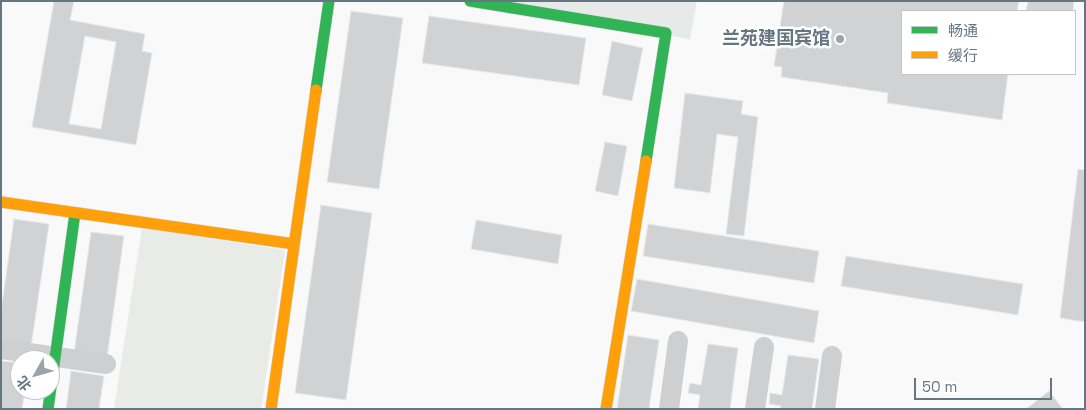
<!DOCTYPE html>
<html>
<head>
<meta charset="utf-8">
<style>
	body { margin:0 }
	#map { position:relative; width:1086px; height:410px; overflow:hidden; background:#f9f9f9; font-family:"Space Grotesk","Noto Sans SC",sans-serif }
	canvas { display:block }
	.frame { position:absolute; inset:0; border:2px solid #657683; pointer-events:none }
	.legend { position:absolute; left:901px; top:10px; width:175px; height:65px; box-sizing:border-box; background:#fff; border:1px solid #c1c8cd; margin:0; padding:6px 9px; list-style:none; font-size:15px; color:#657683 }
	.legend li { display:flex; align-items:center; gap:10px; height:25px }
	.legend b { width:25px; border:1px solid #c1c8cd }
	.north { position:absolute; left:10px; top:350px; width:50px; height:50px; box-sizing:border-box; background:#fff; border:1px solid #c1c8cd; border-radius:50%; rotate:232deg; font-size:14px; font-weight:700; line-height:20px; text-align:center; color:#657683 }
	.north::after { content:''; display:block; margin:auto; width:18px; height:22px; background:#99a4ac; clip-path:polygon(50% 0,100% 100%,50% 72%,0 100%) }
	.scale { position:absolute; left:914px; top:378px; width:138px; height:22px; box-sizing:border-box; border:2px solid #657683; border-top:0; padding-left:6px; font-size:15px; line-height:18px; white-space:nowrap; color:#657683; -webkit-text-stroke:4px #fff; paint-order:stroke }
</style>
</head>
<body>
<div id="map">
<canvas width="1086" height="410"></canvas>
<div class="frame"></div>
<ul class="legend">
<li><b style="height:6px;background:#30b455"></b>畅通</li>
<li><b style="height:6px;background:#ff9f0a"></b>缓行</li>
</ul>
<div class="north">北</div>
<div class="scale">50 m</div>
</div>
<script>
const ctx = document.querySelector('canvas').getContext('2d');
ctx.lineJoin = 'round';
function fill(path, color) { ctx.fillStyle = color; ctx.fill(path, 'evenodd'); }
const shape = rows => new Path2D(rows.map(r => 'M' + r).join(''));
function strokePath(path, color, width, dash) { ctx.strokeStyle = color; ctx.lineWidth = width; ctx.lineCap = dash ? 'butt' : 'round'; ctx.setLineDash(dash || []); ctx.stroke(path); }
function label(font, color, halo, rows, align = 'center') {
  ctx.font = font + ' "Space Grotesk","Noto Sans SC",sans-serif'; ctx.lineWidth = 5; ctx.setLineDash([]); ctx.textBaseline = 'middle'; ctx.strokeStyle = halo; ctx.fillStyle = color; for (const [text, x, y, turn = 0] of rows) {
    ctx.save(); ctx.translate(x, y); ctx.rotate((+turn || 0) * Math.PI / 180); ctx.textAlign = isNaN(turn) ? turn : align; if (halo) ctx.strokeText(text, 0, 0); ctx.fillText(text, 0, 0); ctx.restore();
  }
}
fill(shape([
	[459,1,697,1,690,39]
]), '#e8e9e9');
fill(shape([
	[142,228,285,250,261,409,114,409]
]), '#e8ebe6');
const building = shape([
	[54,1,74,1,70,20,145,34,142,51,152,53,136,145,32,127,54,1],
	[85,36,116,42,101,129,69,124,85,36],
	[784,1,1019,1,1017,11,902,11,902,74,1008,74,1002,120,887,103,888,93,781,77,782,67,774,66,784,1],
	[1028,1,1074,1,1073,11,1026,11,1028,1],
	[351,11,403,18,379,189,327,182,351,11],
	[429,16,586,38,579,85,422,63,429,16],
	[612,41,643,48,632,101,602,95,612,41],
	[685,93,743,101,741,114,758,117,744,236,726,234,738,137,717,134,710,193,674,188,685,93],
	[605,142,627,146,618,196,595,191,605,142],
	[1078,169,1085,170,1085,322,1060,318,1078,169],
	[321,205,372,213,346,400,295,393,321,205],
	[14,219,49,224,31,347,1,342,1,311,14,219],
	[476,220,562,235,558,264,471,249,476,220],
	[648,224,819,251,814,283,643,256,648,224],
	[91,232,124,236,107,358,74,353,91,232],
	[846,256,1023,284,1018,315,841,286,846,256],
	[637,279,819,311,814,343,631,311,637,279],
	[628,335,659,340,649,409,617,409,628,335],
	[708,344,738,348,730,409,698,409,700,395,688,393,690,383,701,385,708,344],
	[788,355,819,359,812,409,780,409,781,406,769,404,770,393,782,395,788,355],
	[1,361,20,363,20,390,25,390,22,409,1,409,1,361],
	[71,371,104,376,99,409,66,409,71,371],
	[1049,391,1063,409,1026,409,1049,391]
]);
fill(building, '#d0d2d3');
strokePath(building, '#e8e8e8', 1);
const fast = shape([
	[470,1,666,33,646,161],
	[316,90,329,1],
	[48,409,75,213]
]);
const slow = shape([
	[1,202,294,244],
	[271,409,316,90],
	[606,409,646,161]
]);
strokePath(fast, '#d5d6d7', 12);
strokePath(slow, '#d5d6d7', 12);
strokePath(shape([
	[1,349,106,364],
	[669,409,678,341],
	[755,409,764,347],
	[825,409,832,356]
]), '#cecfd0', 20);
strokePath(fast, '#30b455', 11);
strokePath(slow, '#ff9f0a', 11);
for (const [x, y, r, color] of [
	[840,39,5,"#99a4ac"]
]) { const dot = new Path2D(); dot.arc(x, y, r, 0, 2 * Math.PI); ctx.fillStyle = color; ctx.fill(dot); strokePath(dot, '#fff', 2); }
label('bold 18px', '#657683', '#fff', [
	["兰苑建国宾馆",830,39]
], 'right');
</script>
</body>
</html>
